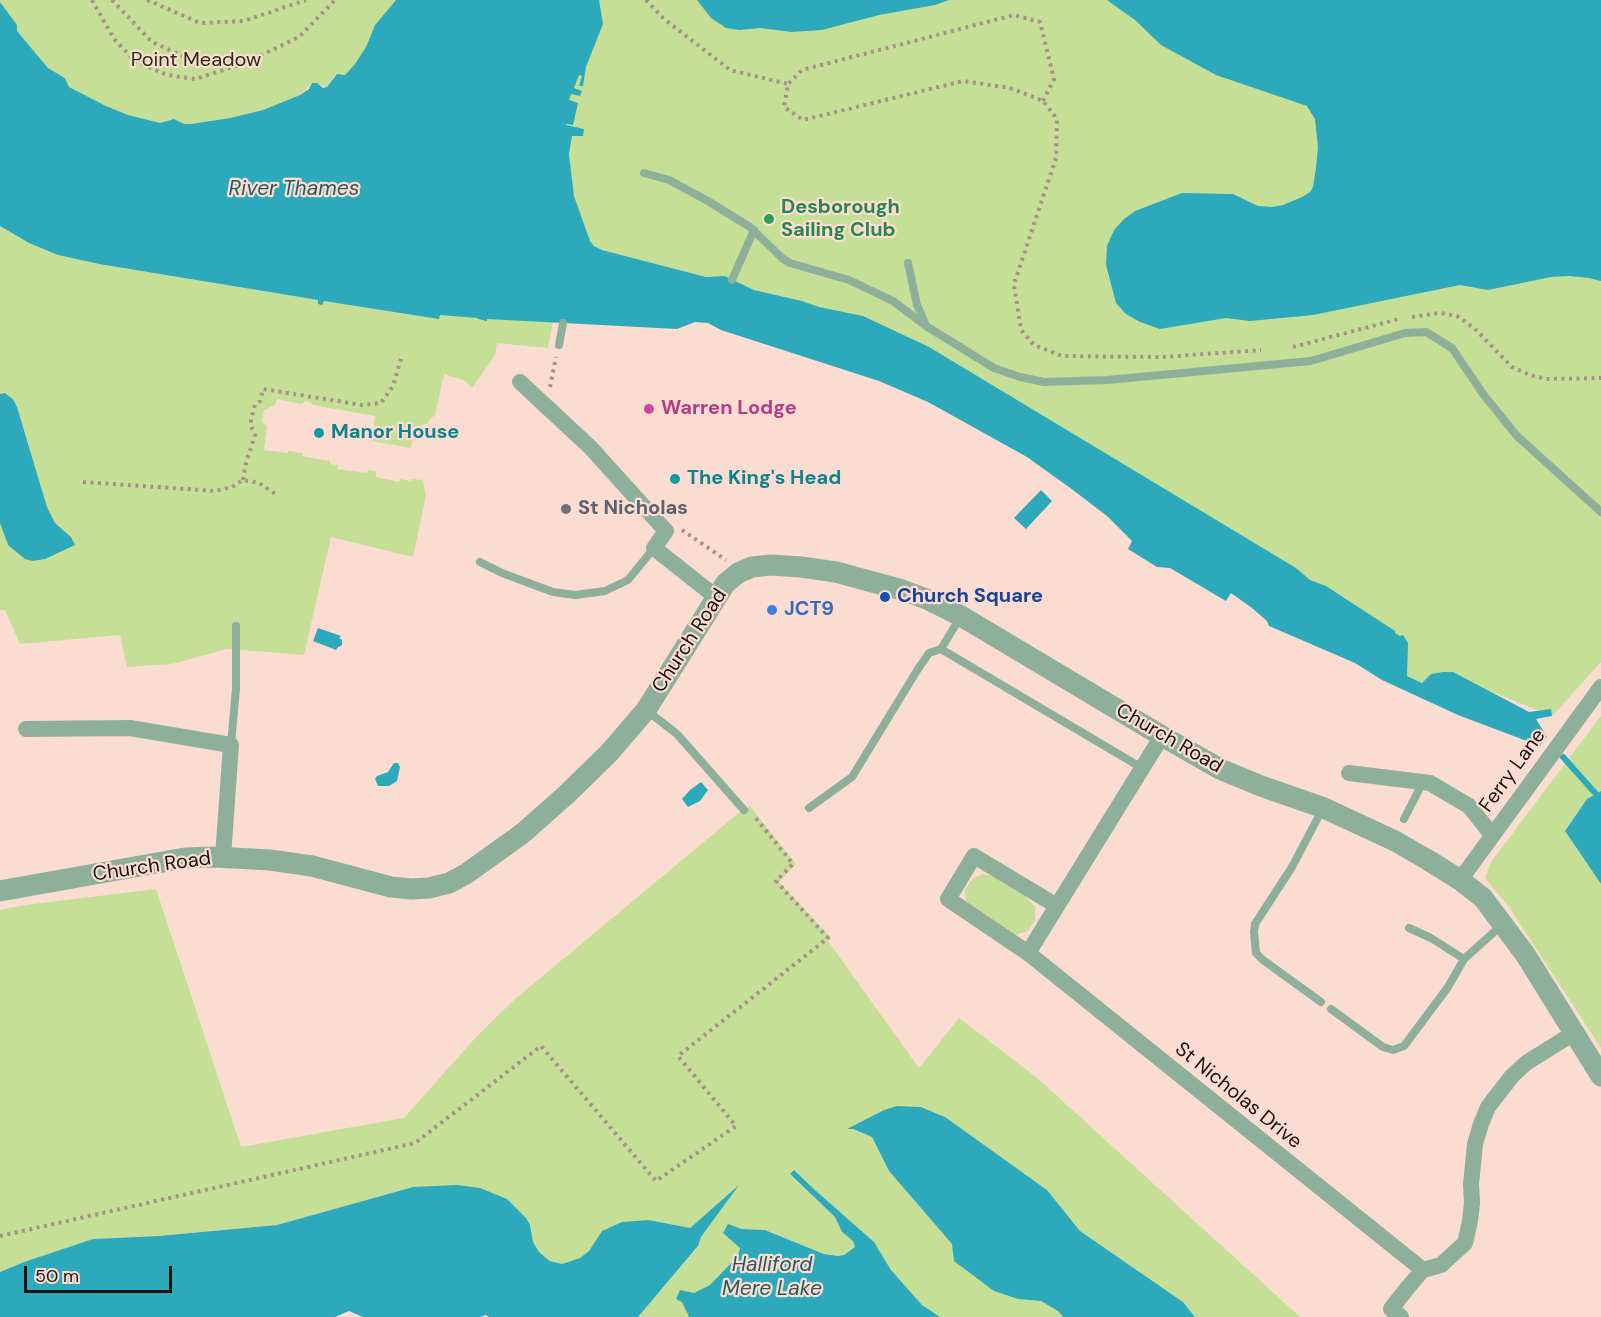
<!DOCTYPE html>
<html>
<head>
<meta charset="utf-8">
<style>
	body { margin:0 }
	#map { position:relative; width:1601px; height:1317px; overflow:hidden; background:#fadcd1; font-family:"DM Sans",sans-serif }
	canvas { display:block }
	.scale { position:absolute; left:24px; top:1266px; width:148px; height:27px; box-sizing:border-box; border:3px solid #1a100d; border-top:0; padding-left:8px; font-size:18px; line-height:21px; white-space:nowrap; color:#1a100d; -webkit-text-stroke:4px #fadcd1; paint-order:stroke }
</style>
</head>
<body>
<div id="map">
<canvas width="1601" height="1317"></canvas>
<div class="scale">50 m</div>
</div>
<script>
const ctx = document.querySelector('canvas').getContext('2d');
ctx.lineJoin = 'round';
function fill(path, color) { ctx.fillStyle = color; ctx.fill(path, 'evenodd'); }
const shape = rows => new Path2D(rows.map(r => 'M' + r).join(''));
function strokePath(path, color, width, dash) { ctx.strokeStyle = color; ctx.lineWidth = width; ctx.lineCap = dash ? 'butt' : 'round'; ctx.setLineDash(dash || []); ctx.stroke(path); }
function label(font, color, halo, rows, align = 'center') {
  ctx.font = font + ' "DM Sans",sans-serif'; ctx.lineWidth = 4.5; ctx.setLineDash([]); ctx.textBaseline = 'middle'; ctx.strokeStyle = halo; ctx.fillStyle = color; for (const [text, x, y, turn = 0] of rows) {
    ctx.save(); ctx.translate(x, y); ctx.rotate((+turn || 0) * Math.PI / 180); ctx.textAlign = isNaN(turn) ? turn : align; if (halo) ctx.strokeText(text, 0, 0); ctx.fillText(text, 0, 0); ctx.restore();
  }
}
fill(shape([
	[0,0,396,0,375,25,366,47,355,64,345,75,336,74,327,87,312,83,300,95,263,110,230,118,191,124,184,124,174,119,160,123,128,115,106,106,69,87,65,78,48,68,17,31,0,5],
	[592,0,1601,0,1601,662,1552,716,1443,672,1422,683,1407,676,819,307,802,301,754,290,725,276,706,277,602,250,594,246,590,241,574,196,569,154,572,136,566,126,566,124,573,125,568,101,570,94,580,96,582,91,574,88,578,75,582,76,583,86,586,67,603,24],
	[0,226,29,243,58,255,99,264,318,300,318,304,322,304,323,301,440,315,553,322,548,348,497,343,495,355,472,388,463,380,444,374,435,415,429,420,428,423,414,429,411,448,372,441,375,416,313,405,310,402,305,401,302,404,277,399,275,405,264,410,262,422,267,426,264,450,288,453,288,451,303,453,302,456,330,461,330,464,338,465,337,469,367,473,368,470,376,471,376,477,399,482,400,479,411,481,411,479,423,480,426,496,413,557,331,537,304,655,227,649,172,664,127,667,120,635,20,644,5,610,0,610,0,522,9,545,71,537,55,523,47,507,17,407,13,399,5,393,0,394],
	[1601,716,1601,791,1587,799,1565,831,1601,884,1601,1048,1509,907,1485,878,1491,862],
	[750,806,796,864,779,882,831,938,828,941,919,1068,959,1018,1036,1077,1300,1317,1195,1317,1183,1302,1080,1231,1047,1190,945,1117,921,1107,897,1106,884,1110,848,1129,852,1129,872,1137,889,1171,952,1244,1018,1299,1041,1301,1058,1311,1063,1317,940,1317,934,1314,922,1305,891,1270,874,1242,815,1190,794,1170,790,1175,835,1217,842,1232,853,1241,855,1247,844,1255,838,1256,824,1254,766,1230,742,1229,728,1224,740,1248,738,1257,711,1285,694,1293,682,1302,689,1317,638,1317,698,1247,701,1237,736,1188,690,1228,649,1220,602,1232,589,1251,580,1258,562,1264,550,1261,539,1252,533,1242,530,1225,413,1187,277,1225,159,1236,93,1239,24,1262,0,1272,0,910,25,905,156,889,241,1147,404,1118,477,1036,515,999,736,815],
	[983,874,995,877,1026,897,1035,907,1035,920,1028,931,1015,935,966,901,965,889,972,879]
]), '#c5df97');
fill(shape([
	[396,0,599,0,603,24,586,67,583,86,579,86,582,76,579,75,574,88,582,91,580,96,571,94,569,100,578,103,573,125,567,124,566,125,584,129,583,136,572,136,569,154,574,196,590,241,594,246,602,250,706,277,725,276,754,290,802,301,819,307,863,316,929,347,1296,568,1310,580,1326,586,1395,631,1395,633,1400,636,1403,635,1408,643,1407,676,1422,683,1431,674,1443,672,1453,672,1529,712,1551,709,1552,716,1536,719,1547,737,1540,746,1458,715,1382,680,1355,663,1269,626,1267,621,1252,608,1231,593,1226,601,1170,568,1157,567,1128,549,1132,541,1107,516,1073,490,1027,457,928,402,879,381,721,330,708,323,695,322,677,329,487,319,487,321,478,319,477,318,440,315,439,319,324,301,322,305,318,304,318,300,99,264,58,255,29,243,0,226,0,2,17,25,17,31,48,68,65,78,69,87,106,106,128,115,160,123,174,119,184,124,191,124,230,118,263,110,300,95,309,89,312,83,317,83,323,88,327,87,337,74,345,75,355,64,366,47,375,25],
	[697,0,949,0,935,5,879,15,822,30,792,32,760,28,739,30,726,28,711,18],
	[1107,0,1601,0,1601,281,1589,278,1569,276,1551,277,1488,290,1460,285,1313,315,1250,321,1226,318,1160,329,1140,322,1126,314,1116,303,1106,265,1107,246,1114,230,1124,219,1135,211,1182,193,1233,194,1258,206,1272,207,1283,205,1302,197,1310,192,1313,187,1316,168,1318,147,1315,119,1307,106,1216,75,1161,45,1135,20],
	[5,393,13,399,17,407,47,507,55,523,71,537,75,545,45,559,33,561,25,559,8,545,0,523,0,394],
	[1041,490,1052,501,1026,529,1014,518],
	[318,628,341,636,339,638,342,640,342,645,337,648,336,650,313,641],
	[394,763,398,763,400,767,397,781,389,786,378,786,375,779,377,776,388,772],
	[701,782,708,790,700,801,688,807,682,799,690,790],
	[1601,791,1601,884,1565,831,1587,799],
	[897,1106,921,1107,945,1117,1047,1190,1080,1231,1183,1302,1195,1317,1063,1317,1058,1311,1041,1301,1018,1299,994,1291,954,1261,952,1244,889,1171,872,1137,853,1129,847,1129,884,1110],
	[794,1170,815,1190,874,1242,891,1270,922,1305,940,1317,689,1317,682,1302,676,1299,680,1290,694,1293,710,1285,738,1256,740,1248,723,1233,728,1224,742,1229,765,1230,824,1254,838,1256,844,1255,855,1247,853,1241,842,1232,835,1217,790,1174],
	[457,1185,480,1188,507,1199,526,1218,530,1225,533,1242,539,1252,550,1261,562,1264,580,1258,589,1251,602,1231,622,1222,649,1220,690,1228,739,1185,701,1237,698,1246,638,1317,489,1317,486,1315,480,1317,363,1317,349,1311,335,1317,0,1317,0,1272,24,1262,93,1239,159,1236,277,1225,413,1187]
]), '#2da9bc');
strokePath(shape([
	[1563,757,1596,794]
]), '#2da9bc', 6);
strokePath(shape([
	[92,0,114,39,135,61,167,75,195,79,239,65],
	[112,0,152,42,194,61,243,64,299,37,335,0],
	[147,0,200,23,244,21,306,0],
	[646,0,663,18,730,70,788,84],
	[1043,101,1054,79,1040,22,1014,15,802,70,788,84,784,107,803,120,963,81,1010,88,1043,101,1057,119,1056,158,1014,284,1021,330,1034,345,1062,356,1162,357,1261,350],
	[1412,317,1440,313,1457,316,1474,328,1512,367,1530,375,1546,379,1601,378],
	[1293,347,1399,319],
	[550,387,556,357],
	[243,480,246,463,255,435,251,426,251,420,255,405,260,401,263,389,362,405,381,403,393,386,401,359],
	[83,482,215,491,232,487,243,480,259,483,277,495],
	[682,530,726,560],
	[0,1236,415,1143,541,1046,656,1181,736,1126,678,1056,828,938,776,881,793,864,754,816]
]), '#a79088', 4, [3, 4.5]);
strokePath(shape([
	[644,173,669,180,708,201,750,227,782,258,790,263,849,280,893,301,926,326,994,368,1020,377,1044,382,1107,380,1311,361,1405,333,1426,332,1452,348,1483,394,1517,436,1601,512],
	[908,263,917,305,925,323],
	[732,280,754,230],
	[559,345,563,323],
	[480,562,502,573,553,592,575,595,605,591,628,580,654,548],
	[961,616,941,649,1142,768],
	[646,710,677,734,744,810],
	[231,745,236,688,236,626],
	[809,808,852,777,918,669,929,653,941,649],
	[1404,819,1423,782],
	[1409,928,1431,938,1464,959,1503,924],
	[1321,1002,1263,960,1256,953,1254,932,1255,924,1292,867,1323,808],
	[1331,1009,1383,1047,1393,1050,1404,1046,1448,987,1464,959]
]), '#8eb09a', 8);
strokePath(shape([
	[520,382,590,447,666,531,654,548,716,597],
	[26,729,130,728,231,745,223,857],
	[1349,773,1430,783,1469,806,1492,835],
	[1460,880,1601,687],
	[1057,906,974,856,948,899,1028,953,1423,1270,1441,1265,1465,1243,1470,1221,1472,1203,1471,1184,1475,1144,1481,1124,1488,1107,1512,1076,1526,1063,1574,1033],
	[1028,953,1162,736],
	[1401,1317,1391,1309,1408,1287,1423,1270]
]), '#8eb09a', 16);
strokePath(shape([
	[0,891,185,858,215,857,270,860,312,866,391,887,412,889,429,888,449,883,466,874,523,833,567,794,609,753,646,710,725,584,738,573,752,567,771,565,801,567,836,572,902,590,929,600,961,616,1162,736,1220,769,1261,786,1324,808,1395,841,1428,860,1460,880,1483,898,1525,954,1601,1076]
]), '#8eb09a', 21);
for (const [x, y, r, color] of [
	[769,219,6,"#2e9e5b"],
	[649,409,6,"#d1479c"],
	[319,433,6,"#0f9aa8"],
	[675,479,6,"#0f9aa8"],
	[566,509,6,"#6b7280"],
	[885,597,6,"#1a4fb4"],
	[772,610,6,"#3f7fe0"]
]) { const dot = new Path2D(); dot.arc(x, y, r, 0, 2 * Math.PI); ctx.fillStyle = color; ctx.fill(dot); strokePath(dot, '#fadcd1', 2); }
label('20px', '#242e0d', '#fadcd1', [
	["Point Meadow",196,61]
]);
label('bold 20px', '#27864d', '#fadcd1', [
	["Desborough",781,208],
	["Sailing Club",781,231]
], 'left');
label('bold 20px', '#b23c85', '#fadcd1', [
	["Warren Lodge",661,409]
], 'left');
label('bold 20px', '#0d838f', '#fadcd1', [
	["Manor House",331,433],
	["The King's Head",687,479]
], 'left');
label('bold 20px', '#5b616d', '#fadcd1', [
	["St Nicholas",578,509]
], 'left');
label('bold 20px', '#164399', '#fadcd1', [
	["Church Square",897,597]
], 'left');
label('bold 20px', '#366cbe', '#fadcd1', [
	["JCT9",784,610]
], 'left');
label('20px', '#1a100d', '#fadcd1', [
	["Church Road",690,641,-57],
	["Church Road",1169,739,30],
	["Ferry Lane",1513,771,-54],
	["Church Road",152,867,-8],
	["St Nicholas Drive",1238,1096,39]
]);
label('italic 21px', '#285961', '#fadcd1', [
	["River Thames",294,189],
	["Halliford",772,1265],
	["Mere Lake",772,1289]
]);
</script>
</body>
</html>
